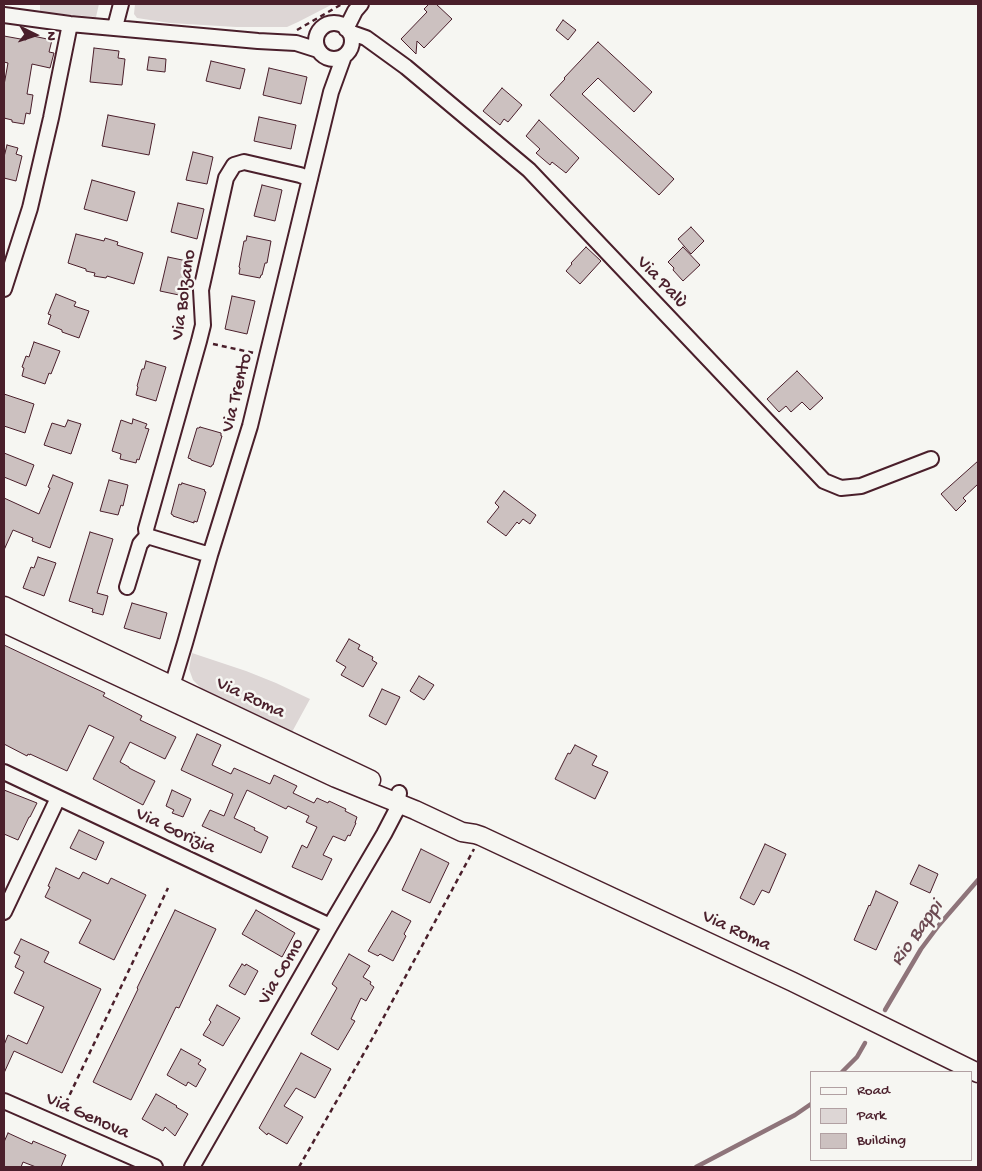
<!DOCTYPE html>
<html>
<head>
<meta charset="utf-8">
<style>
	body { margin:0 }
	#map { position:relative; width:982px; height:1171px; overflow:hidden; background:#f6f6f2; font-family:"Gochi Hand",sans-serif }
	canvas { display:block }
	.frame { position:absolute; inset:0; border:5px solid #4a1f2b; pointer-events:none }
	.legend { position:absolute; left:810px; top:1071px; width:162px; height:90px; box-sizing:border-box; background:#f6f6f2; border:1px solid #b1a0a2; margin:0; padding:6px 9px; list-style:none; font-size:15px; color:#4a1f2b }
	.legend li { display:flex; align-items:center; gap:10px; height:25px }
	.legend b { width:25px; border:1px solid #b1a0a2 }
	.north { position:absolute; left:10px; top:10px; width:50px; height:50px; -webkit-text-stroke:4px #f6f6f2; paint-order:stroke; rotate:94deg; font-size:14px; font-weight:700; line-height:20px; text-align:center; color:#4a1f2b }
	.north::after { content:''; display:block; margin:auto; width:18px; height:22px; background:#4a1f2b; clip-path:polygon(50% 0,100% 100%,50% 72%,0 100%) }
</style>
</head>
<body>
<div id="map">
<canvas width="982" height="1171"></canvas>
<div class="frame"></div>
<ul class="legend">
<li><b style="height:6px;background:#f6f6f2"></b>Road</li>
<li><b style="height:14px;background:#ddd6d5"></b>Park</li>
<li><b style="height:14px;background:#ccc1c0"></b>Building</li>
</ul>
<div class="north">N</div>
</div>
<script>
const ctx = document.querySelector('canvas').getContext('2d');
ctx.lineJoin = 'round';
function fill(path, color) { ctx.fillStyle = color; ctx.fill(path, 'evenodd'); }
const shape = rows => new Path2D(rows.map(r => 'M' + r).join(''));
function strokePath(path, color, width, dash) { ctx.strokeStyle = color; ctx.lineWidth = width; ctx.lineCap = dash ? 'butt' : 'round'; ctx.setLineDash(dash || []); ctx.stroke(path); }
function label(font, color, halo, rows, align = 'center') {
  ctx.font = font + ' "Gochi Hand",sans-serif'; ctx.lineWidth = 5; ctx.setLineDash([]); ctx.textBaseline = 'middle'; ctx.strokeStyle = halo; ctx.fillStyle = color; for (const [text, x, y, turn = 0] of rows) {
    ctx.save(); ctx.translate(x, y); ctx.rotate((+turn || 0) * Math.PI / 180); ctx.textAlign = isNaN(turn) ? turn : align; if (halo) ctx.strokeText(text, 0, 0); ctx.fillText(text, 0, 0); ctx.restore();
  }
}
fill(shape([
	[40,4,99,4,96,17,40,12],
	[135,4,333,4,298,22,287,27,236,27,170,23,137,18,134,14],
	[192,653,246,671,276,683,310,699,292,732,204,691,193,680,189,669]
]), '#ddd6d5');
strokePath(shape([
	[885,1010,921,949,939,925,978,880],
	[842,1072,857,1057,865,1043],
	[696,1167,795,1115,811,1104]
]), '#8e747a', 4.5);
const building = shape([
	[429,4,436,4,452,19,424,48,417,41,416,54,401,39,427,12,424,9,429,4],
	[563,20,576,30,568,40,556,30,563,20],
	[28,35,52,40,49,52,54,53,50,68,32,64,27,94,33,95,30,114,26,113,24,124,12,122,12,120,4,118,4,85,8,63,4,62,4,36,26,40,28,35],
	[598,42,652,92,634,112,598,78,582,94,674,179,659,195,550,95,565,79,564,78,598,42],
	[94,48,119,51,118,58,125,59,122,85,90,82,94,48],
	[149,57,166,59,165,72,147,70,149,57],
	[211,61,245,69,240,89,206,81,211,61],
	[269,68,307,77,301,104,263,95,269,68],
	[502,88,522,105,508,122,504,119,500,125,483,111,502,88],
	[108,115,155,124,149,155,102,146,108,115],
	[259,117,296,125,291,149,254,141,259,117],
	[539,120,579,158,566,173,552,162,550,165,536,153,540,149,526,136,539,120],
	[7,145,18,148,16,154,22,156,16,181,4,178,4,157,7,145],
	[193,152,213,157,207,184,186,180,193,152],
	[92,180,135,192,127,221,84,209,92,180],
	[262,185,282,190,275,221,254,216,262,185],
	[178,203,204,209,197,239,171,232,178,203],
	[691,227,704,241,691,254,678,239,691,227],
	[76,234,104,241,105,238,118,242,117,245,143,253,134,284,107,276,106,278,94,276,95,273,86,271,86,269,68,263,76,234],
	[247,236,271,241,267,263,265,263,262,275,261,275,260,278,239,274,240,268,239,267,244,241,246,241,247,236],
	[586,247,601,261,580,284,566,271,572,264,571,263,586,247],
	[683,247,700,265,683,281,673,270,674,268,668,262,683,247],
	[168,257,187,261,179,295,160,291,168,257],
	[56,294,76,302,74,306,89,311,79,338,62,332,62,330,48,324,51,315,48,314,56,294],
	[232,296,255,301,247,334,225,329,232,296],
	[34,342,60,351,51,374,49,373,45,384,22,376,24,368,22,367,26,356,29,357,34,342],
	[146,361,166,367,156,401,136,395,138,387,137,386,142,369,144,369,146,361],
	[797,371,823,398,810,410,802,402,791,412,786,406,779,412,767,399,797,371],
	[4,394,34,404,25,433,4,426,4,394],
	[133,419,147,424,145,428,149,429,139,460,137,459,136,463,120,459,121,454,112,451,121,420,132,424,133,419],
	[68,420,81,424,71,454,44,445,52,423,65,427,68,420],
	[200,427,221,433,221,436,222,436,213,465,212,465,211,467,191,460,191,459,188,458,197,428,199,428,200,427],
	[4,453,34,465,26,486,4,477,4,453],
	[978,461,978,484,963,498,966,501,956,511,941,494,978,461],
	[53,475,73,483,50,548,32,541,33,538,13,530,4,550,4,498,39,514,50,488,48,487,53,475],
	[109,480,128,485,123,506,121,505,118,515,100,511,109,480],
	[182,483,205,490,204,491,206,492,197,522,194,521,194,523,173,516,173,515,171,514,179,484,181,485,182,483],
	[504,491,536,515,530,524,523,519,519,524,517,522,506,536,487,522,499,507,495,503,504,491],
	[90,532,113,539,97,593,108,596,103,615,92,612,93,609,69,601,90,532],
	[38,557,56,563,44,596,23,588,31,567,34,568,38,557],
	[132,603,167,613,160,639,124,628,132,603],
	[349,639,360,645,358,649,373,657,372,660,377,663,363,687,341,675,346,667,336,661,349,639],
	[4,645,105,693,103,696,142,716,140,720,176,737,165,759,130,742,120,762,129,767,129,768,155,781,143,805,93,779,114,737,89,725,67,771,30,754,30,755,28,754,27,756,4,744,4,645],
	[419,676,434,685,424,700,410,691,419,676],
	[382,689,400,697,386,725,369,716,382,689],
	[197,734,221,745,212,765,231,774,234,768,270,784,274,775,297,786,293,793,314,803,317,798,328,803,329,801,346,809,345,811,357,817,355,823,356,823,350,836,348,835,345,841,333,836,323,855,332,859,322,880,292,867,302,845,307,848,317,827,306,822,309,816,288,806,286,809,247,790,234,818,255,828,254,830,268,837,261,853,202,826,210,810,224,816,233,794,181,770,197,734],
	[575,745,597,756,592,765,608,772,595,799,555,779,568,753,570,754,575,745],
	[4,790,37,803,30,817,29,817,18,840,4,834,4,790],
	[172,790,191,799,183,817,172,813,174,810,166,806,172,790],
	[79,830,104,842,96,860,70,848,79,830],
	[765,844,786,854,769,893,762,890,754,905,740,898,765,844],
	[421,849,449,863,430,903,402,890,421,849],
	[919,865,938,874,930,893,910,884,919,865],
	[56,868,79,879,83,872,108,884,111,878,146,895,114,960,79,943,91,920,45,897,50,887,48,886,56,868],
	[876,891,898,902,876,950,854,940,869,905,870,906,876,891],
	[175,910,216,929,179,1008,176,1007,131,1100,93,1082,138,989,137,988,175,910],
	[256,910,295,933,282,957,242,934,256,910],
	[392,911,411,921,404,934,406,936,393,961,380,954,378,956,368,951,392,911],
	[21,939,49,952,44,962,101,989,62,1073,14,1051,4,1073,4,1045,8,1035,27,1044,44,1007,14,993,24,972,15,967,20,956,14,953,21,939],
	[349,954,370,966,363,977,371,982,370,984,374,987,366,1001,361,998,351,1019,355,1021,338,1050,311,1034,337,988,332,984,349,954],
	[242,964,245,966,246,964,258,971,245,995,229,986,242,964],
	[217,1005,240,1018,223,1046,203,1035,211,1022,209,1020,217,1005],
	[181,1049,201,1060,198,1064,206,1069,196,1087,188,1082,186,1086,167,1075,181,1049],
	[301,1053,331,1069,315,1098,296,1088,284,1106,303,1117,287,1144,268,1133,267,1135,259,1128,301,1053],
	[156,1094,177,1106,176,1107,188,1114,175,1136,165,1127,163,1131,142,1119,156,1094],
	[8,1133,32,1144,33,1141,66,1155,61,1167,36,1167,23,1162,21,1167,4,1167,4,1142,8,1133]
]);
fill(building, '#ccc1c0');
strokePath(building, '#4a1f2b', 1);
const minor = shape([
	[4,15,70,24,258,41,296,43,318,50],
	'316 41a18 18 0 1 1 36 0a18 18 0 1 1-36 0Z',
	[115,27,121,4],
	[346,29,355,11,361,4],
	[349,32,366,38,406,67,529,170,824,481,841,488,861,486,931,459],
	[4,289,30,208,51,118,70,24],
	[210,555,147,536,146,529,199,341,203,325,201,290,226,178,234,165,244,162,300,175,310,179],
	[127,587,140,544,147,536],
	[168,693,172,686,185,643,210,555,250,426,331,92,344,56],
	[4,772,330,926],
	[4,912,58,798],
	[4,1101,155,1167],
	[192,1167,330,926,384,834,396,811,399,793]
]);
const tertiary = shape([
	[4,606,371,780],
	[4,623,336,778,415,810,462,832,475,834,481,836,793,982,978,1073]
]);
strokePath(minor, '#4a1f2b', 18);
strokePath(tertiary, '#4a1f2b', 21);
strokePath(shape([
	[297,30,342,4],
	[213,344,254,353],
	[62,1111,168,888],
	[299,1167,372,1039,474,849]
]), '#4a1f2b', 2.5, [5, 4]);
strokePath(minor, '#f6f6f2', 14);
strokePath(tertiary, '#f6f6f2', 18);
label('19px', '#4a1f2b', '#f6f6f2', [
	["Via Palù",661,283,46],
	["Via Bolzano",185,295,-82],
	["Via Trento",238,393,-76],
	["Via Roma",250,699,25],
	["Via Gorizia",175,832,25],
	["Via Roma",736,932,25],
	["Via Como",282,972,-60],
	["Via Genova",87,1117,24]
]);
label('italic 20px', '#6c4a52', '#f6f6f2', [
	["Rio Bappi",918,934,-54]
]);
</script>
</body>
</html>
